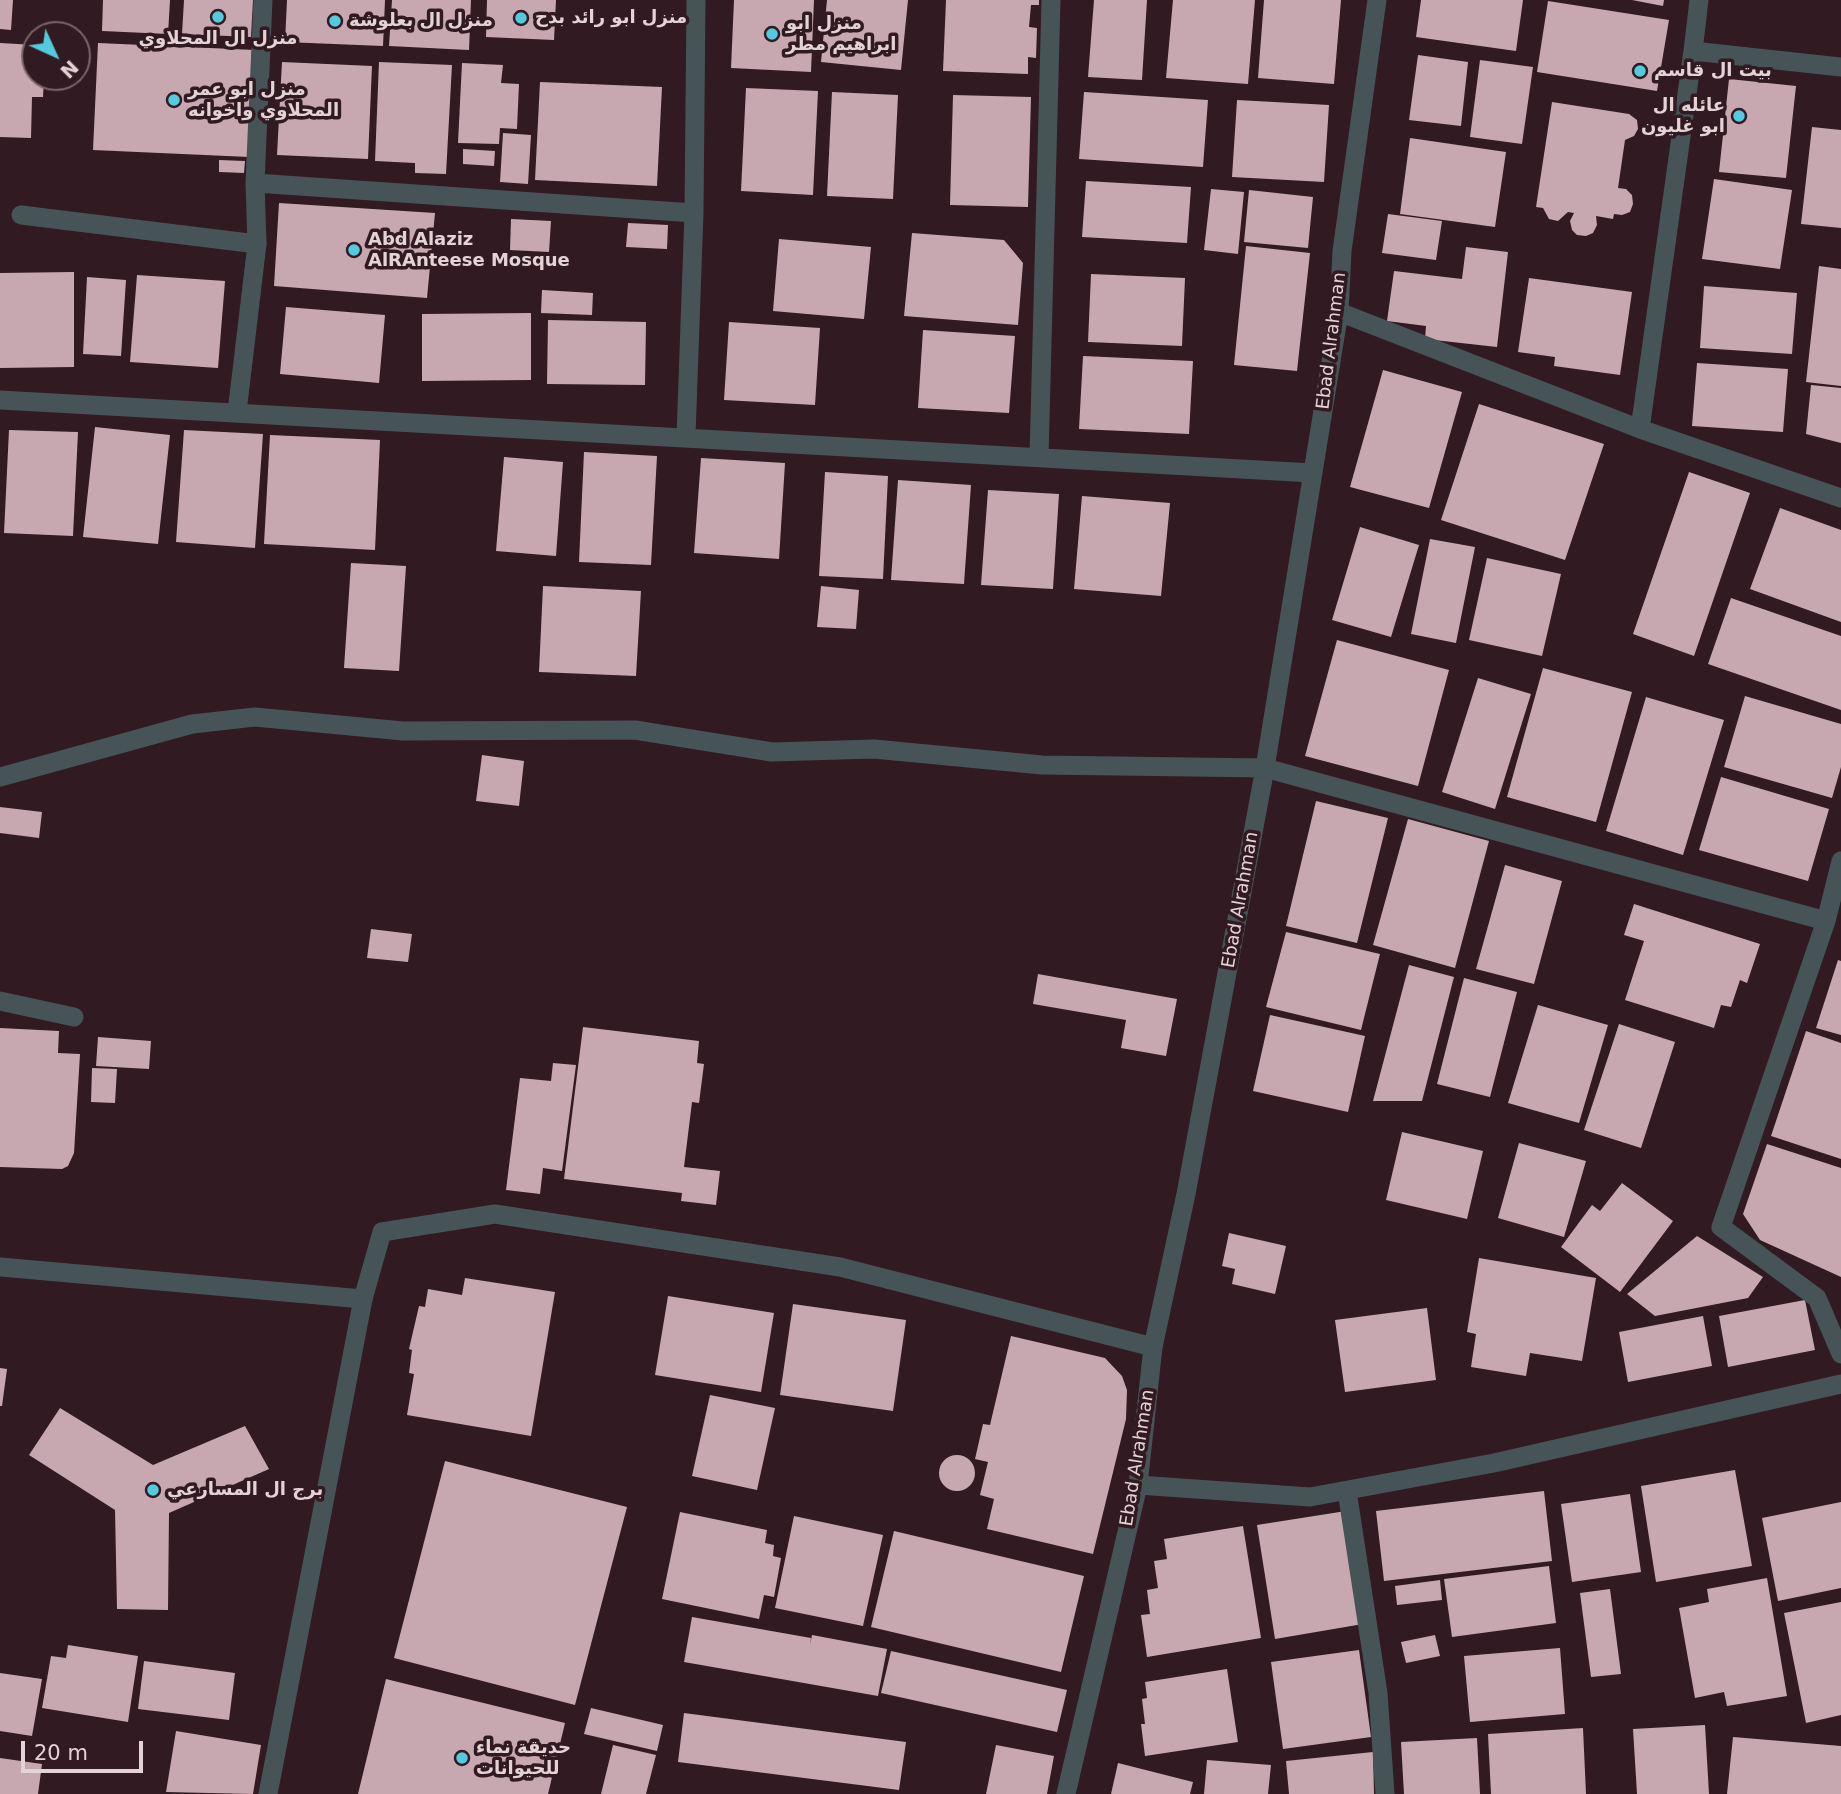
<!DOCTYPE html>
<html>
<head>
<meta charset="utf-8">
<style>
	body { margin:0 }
	#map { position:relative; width:1841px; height:1794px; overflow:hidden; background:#311a21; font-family:"DejaVu Sans",sans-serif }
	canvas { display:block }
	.north { position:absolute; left:21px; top:21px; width:70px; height:70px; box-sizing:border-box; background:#311a21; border:2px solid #786469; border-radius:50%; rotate:135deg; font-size:19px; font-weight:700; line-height:28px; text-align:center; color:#e3d2d6 }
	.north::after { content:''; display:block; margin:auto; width:24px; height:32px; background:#54cade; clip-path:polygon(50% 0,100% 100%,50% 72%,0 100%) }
	.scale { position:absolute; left:21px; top:1741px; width:122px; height:32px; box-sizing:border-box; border:4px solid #e3d2d6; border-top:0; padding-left:9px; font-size:21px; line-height:24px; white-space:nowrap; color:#e3d2d6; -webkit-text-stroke:5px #311a21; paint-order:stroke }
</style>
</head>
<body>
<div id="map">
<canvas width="1841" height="1794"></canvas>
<div class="north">N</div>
<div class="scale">20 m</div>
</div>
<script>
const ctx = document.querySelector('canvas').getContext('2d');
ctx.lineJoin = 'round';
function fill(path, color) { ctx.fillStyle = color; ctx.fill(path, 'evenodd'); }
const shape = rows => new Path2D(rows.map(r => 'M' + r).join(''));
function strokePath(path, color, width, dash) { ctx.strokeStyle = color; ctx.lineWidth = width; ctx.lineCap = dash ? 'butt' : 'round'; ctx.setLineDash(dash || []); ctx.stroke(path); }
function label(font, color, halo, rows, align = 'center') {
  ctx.font = font + ' "DejaVu Sans",Vazirmatn,sans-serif'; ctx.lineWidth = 7; ctx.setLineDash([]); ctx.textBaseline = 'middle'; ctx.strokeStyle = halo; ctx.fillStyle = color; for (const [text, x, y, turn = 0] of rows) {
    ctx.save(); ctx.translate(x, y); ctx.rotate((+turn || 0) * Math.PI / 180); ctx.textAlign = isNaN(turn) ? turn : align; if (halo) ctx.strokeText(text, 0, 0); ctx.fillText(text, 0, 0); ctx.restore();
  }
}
fill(shape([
	[0,0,13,0,11,30,0,29],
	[103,0,170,0,168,34,102,31],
	[184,0,253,0,251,37,182,34],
	[287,0,385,0,383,46,285,42],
	[392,0,471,0,469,50,389,46],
	[487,0,556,0,554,40,486,37],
	[734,0,814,0,811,72,731,68],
	[827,0,908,0,901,70,821,62],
	[946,0,1039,0,1039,5,1031,5,1029,27,1037,28,1036,58,1028,57,1028,74,943,71],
	[1094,0,1147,0,1142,80,1088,77],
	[1173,0,1255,0,1248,84,1166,78],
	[1264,0,1341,0,1334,84,1258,78],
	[1421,0,1523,0,1516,51,1416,37],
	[1632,0,1664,0,1663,6],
	[1548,1,1669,20,1657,91,1537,72],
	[0,43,35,45,35,77,44,77,43,97,32,97,31,138,0,137],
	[98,43,255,50,249,157,93,150],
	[1418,55,1468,62,1461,126,1409,120],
	[1480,60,1533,67,1522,144,1470,137],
	[282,62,372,66,368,159,277,155],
	[379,62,452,65,446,174,415,173,415,163,375,161],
	[462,63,503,65,501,83,519,84,517,129,500,128,499,144,458,143],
	[1729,79,1796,86,1786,178,1719,172],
	[540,82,662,87,657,186,535,180],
	[746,88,818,91,813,195,741,191],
	[832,92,898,95,893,199,827,196],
	[1084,92,1208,100,1203,167,1079,159],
	[953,95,1031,97,1028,207,950,205],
	[1237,100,1329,105,1324,182,1232,177],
	[1552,102,1629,114,1637,120,1638,129,1634,136,1625,140,1618,188,1626,189,1632,195,1633,204,1630,212,1622,215,1614,214,1613,219,1596,216,1597,225,1593,233,1586,236,1577,235,1572,230,1570,221,1574,213,1568,212,1558,221,1549,219,1543,208,1536,207],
	[1812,127,1841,130,1841,228,1801,224],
	[503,133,531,135,528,184,500,182],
	[1410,138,1506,152,1495,227,1400,214],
	[463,149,495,151,494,166,463,164],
	[219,160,245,161,244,173,219,172],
	[1714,179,1792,190,1780,269,1702,259],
	[1086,181,1191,187,1187,243,1082,237],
	[1211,189,1244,192,1238,254,1204,250],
	[1249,190,1313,197,1308,248,1244,242],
	[279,203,435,213,427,298,274,286],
	[1388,214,1442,221,1436,260,1382,253],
	[511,219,551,221,549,252,510,250],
	[628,223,668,225,667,249,626,247],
	[912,233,1004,240,1023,263,1018,325,904,316],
	[779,239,871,247,864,319,773,311],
	[1246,246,1310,253,1297,371,1234,365],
	[1466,247,1508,252,1497,347,1425,339,1426,326,1387,321,1394,271,1462,279],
	[1819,266,1841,269,1841,386,1806,382],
	[74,272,74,367,0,368,0,273],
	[1091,274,1185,278,1182,346,1088,342],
	[137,275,225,281,218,368,130,362],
	[87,277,126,280,121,356,83,354],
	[1529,278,1632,292,1620,375,1554,366,1555,357,1518,352],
	[1704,286,1797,293,1792,354,1700,348],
	[542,290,593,293,592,315,541,313],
	[286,307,385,315,379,383,280,374],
	[531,313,531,380,422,381,422,314],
	[548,320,646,322,645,385,547,384],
	[729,322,820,328,815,405,724,400],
	[923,330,1015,336,1009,413,918,408],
	[1083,356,1193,361,1189,434,1079,429],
	[1697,363,1788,369,1783,432,1692,426],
	[1383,370,1462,392,1429,508,1350,487],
	[1811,385,1841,388,1841,443,1806,434],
	[1479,404,1604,444,1565,560,1441,520],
	[95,427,170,435,158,544,83,537],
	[9,430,78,432,73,536,4,533],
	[184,430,263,434,255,548,176,542],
	[270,435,380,440,375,550,264,544],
	[584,452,657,456,651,565,579,562],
	[504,457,563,462,556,556,496,551],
	[701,458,785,463,779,559,694,553],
	[825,472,888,476,883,579,819,576],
	[1689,472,1750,493,1694,656,1633,634],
	[898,480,971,485,964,584,891,580],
	[988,490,1059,494,1053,589,981,585],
	[1082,496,1170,503,1161,596,1074,589],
	[1780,508,1841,530,1841,622,1750,589],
	[1360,527,1419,545,1391,637,1332,620],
	[1430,539,1475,547,1456,643,1411,634],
	[1487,558,1561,574,1542,656,1469,640],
	[351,563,406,566,399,671,344,668],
	[543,586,641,591,636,676,539,672],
	[821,586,859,590,856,629,817,627],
	[1731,598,1841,636,1841,710,1708,664],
	[1337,640,1449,670,1418,786,1305,756],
	[1543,668,1632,692,1596,822,1507,797],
	[1478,678,1531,694,1495,809,1442,792],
	[1745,696,1841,724,1841,767,1832,798,1724,767],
	[1646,697,1724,720,1683,855,1606,831],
	[482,755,524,761,519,806,476,801],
	[1721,777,1829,809,1808,881,1699,850],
	[1316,801,1388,818,1357,943,1286,926],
	[0,807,42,812,39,838,0,833],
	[1408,819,1489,841,1455,968,1373,945],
	[1505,865,1562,881,1534,984,1476,969],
	[1634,904,1760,944,1747,983,1740,980,1731,1007,1721,1005,1714,1028,1625,1000,1644,941,1624,935],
	[371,929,412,934,408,962,367,958],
	[1286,932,1380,954,1361,1030,1266,1007],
	[1838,960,1841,961,1841,1035,1816,1028],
	[1409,965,1454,977,1422,1101,1373,1101],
	[1038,974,1177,999,1166,1056,1121,1048,1126,1020,1033,1004],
	[1464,978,1517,992,1490,1097,1437,1084],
	[1538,1005,1608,1025,1579,1123,1508,1103],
	[1270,1015,1365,1036,1348,1112,1253,1091],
	[1619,1024,1675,1042,1641,1148,1584,1130],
	[583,1027,699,1041,697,1063,704,1064,699,1103,692,1102,684,1167,720,1171,716,1205,681,1201,682,1193,564,1179],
	[0,1028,59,1031,58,1053,80,1054,74,1153,68,1166,62,1169,0,1167],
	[1806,1031,1841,1043,1841,1159,1771,1136],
	[98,1037,151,1041,149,1069,96,1066],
	[553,1063,576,1065,562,1171,543,1168,540,1194,506,1190,520,1078,551,1081],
	[92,1068,117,1069,115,1103,91,1102],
	[1402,1132,1483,1151,1467,1219,1386,1200],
	[1519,1143,1586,1161,1564,1237,1498,1218],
	[1767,1144,1841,1168,1841,1277,1760,1240,1743,1214],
	[1622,1183,1673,1221,1620,1292,1561,1247,1592,1205,1600,1211],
	[1229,1233,1286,1246,1275,1294,1232,1284,1235,1269,1222,1266],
	[1697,1236,1763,1277,1748,1298,1655,1316,1627,1294],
	[1479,1258,1596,1278,1582,1361,1530,1353,1526,1376,1471,1367,1476,1334,1467,1332],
	[465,1278,555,1292,531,1436,407,1415,414,1374,409,1373,412,1350,409,1349,419,1306,425,1307,428,1289,462,1295],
	[668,1296,774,1313,761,1392,655,1375],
	[1805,1300,1815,1350,1728,1367,1719,1316],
	[793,1304,906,1320,893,1411,780,1395],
	[1427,1308,1436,1380,1345,1392,1335,1320],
	[1703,1316,1712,1366,1628,1382,1619,1332],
	[1011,1336,1105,1358,1122,1376,1127,1390,1126,1419,1093,1554,987,1529,994,1499,980,1495,988,1462,975,1459,983,1424,990,1425],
	[0,1368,7,1369,2,1406,0,1406],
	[710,1395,775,1408,757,1490,692,1476],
	[60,1408,153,1465,245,1426,269,1469,169,1513,168,1610,117,1609,115,1510,29,1455],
	'939 1473a18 18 0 1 1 36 0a18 18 0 1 1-36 0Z',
	[445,1461,627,1507,575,1705,394,1658],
	[1735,1470,1752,1566,1656,1582,1641,1486],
	[1544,1491,1552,1561,1384,1581,1376,1511],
	[1630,1494,1641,1572,1572,1582,1561,1504],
	[1841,1502,1841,1588,1778,1601,1762,1518],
	[1346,1511,1363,1624,1275,1639,1257,1525],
	[680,1512,767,1530,765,1543,774,1545,773,1556,781,1558,774,1597,764,1595,759,1619,662,1599],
	[794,1516,883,1535,863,1626,775,1608],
	[1243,1526,1261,1638,1147,1657,1141,1615,1150,1614,1147,1590,1158,1588,1154,1561,1167,1559,1164,1539],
	[894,1531,1084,1576,1061,1672,871,1627],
	[1549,1566,1556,1623,1452,1637,1444,1579],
	[1767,1578,1787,1696,1727,1706,1724,1692,1695,1698,1679,1608,1709,1602,1707,1589],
	[1440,1580,1442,1600,1397,1605,1395,1586],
	[1610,1589,1621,1674,1591,1677,1580,1593],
	[1841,1602,1841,1715,1806,1723,1784,1613],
	[692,1617,811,1638,810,1645,812,1635,887,1649,878,1696,684,1662],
	[1435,1635,1440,1656,1406,1663,1401,1642],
	[68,1645,138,1656,128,1722,42,1708,51,1656,66,1658],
	[1560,1648,1565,1714,1470,1722,1464,1656],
	[1359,1650,1371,1737,1283,1749,1271,1662],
	[891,1651,1067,1690,1057,1732,881,1693],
	[144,1661,235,1673,229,1720,138,1709],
	[1227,1669,1238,1742,1145,1756,1141,1724,1145,1724,1142,1699,1147,1698,1145,1682],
	[0,1673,42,1679,32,1736,0,1731],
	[386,1679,565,1723,548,1794,358,1794],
	[591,1708,663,1725,657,1751,584,1734],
	[684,1713,906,1742,899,1790,678,1762],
	[1705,1725,1709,1794,1637,1794,1633,1729],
	[1583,1728,1586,1794,1491,1794,1488,1734],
	[176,1731,261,1745,253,1794,166,1792],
	[1733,1737,1841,1746,1841,1794,1727,1794],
	[1477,1738,1480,1794,1404,1794,1401,1742],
	[613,1745,656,1755,646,1794,601,1794],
	[996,1745,1054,1756,1047,1794,986,1794],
	[1373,1752,1374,1794,1289,1794,1286,1761],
	[0,1758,42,1764,38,1794,0,1794],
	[1207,1760,1271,1765,1268,1794,1204,1794],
	[1118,1763,1193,1782,1190,1794,1111,1794]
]), '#c8a8b0');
strokePath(shape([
	[21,215,257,244,237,412],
	[0,1267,363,1299,382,1232,495,1214,840,1267,1153,1347]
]), '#465457', 19);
strokePath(shape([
	[1693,51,1699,0],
	[255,183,263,0],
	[257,244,255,183,694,213],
	[1339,312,1640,429,1841,498],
	[0,400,1313,473],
	[1640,429,1693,51,1841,67],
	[686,436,694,213,696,0],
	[1039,457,1051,0],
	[0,777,192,724,255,717,403,731,635,730,772,752,874,749,1042,765,1265,768,1826,921],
	[1841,861,1826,921,1721,1227,1817,1298,1841,1354],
	[0,1001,74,1017],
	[1347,1491,1378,1693,1385,1794],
	[268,1794,363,1299],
	[1066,1794,1138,1485,1153,1347,1186,1194,1265,768,1339,312,1342,251,1377,0]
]), '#465457', 19);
strokePath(shape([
	[1138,1485,1310,1497,1494,1463,1841,1384]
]), '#465457', 19);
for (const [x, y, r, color] of [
	[218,17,7,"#54cade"],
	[521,18,7,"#54cade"],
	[335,21,7,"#54cade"],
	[772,34,7,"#54cade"],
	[1640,71,7,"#54cade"],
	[174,100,7,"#54cade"],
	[1739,116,7,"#54cade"],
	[354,250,7,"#54cade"],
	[153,1490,7,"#54cade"],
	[462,1758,7,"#54cade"]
]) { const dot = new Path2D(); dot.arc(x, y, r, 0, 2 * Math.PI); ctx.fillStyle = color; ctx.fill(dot); strokePath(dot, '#311a21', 2.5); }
label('bold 18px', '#e3d2d6', '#311a21', [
	["منزل ابو رائد بدح",535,18],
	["منزل ال بعلوشة",349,21],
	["منزل ابو",786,24],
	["ابراهيم مطر",786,45],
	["منزل ال المحلاوي",218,39,"center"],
	["بيت ال قاسم",1654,71],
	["منزل ابو عمر",188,90],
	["المحلاوي واخوانه",188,111],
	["عائله ال",1725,106,"right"],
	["ابو غليون",1725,127,"right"],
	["Abd Alaziz",368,240],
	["AlRAnteese Mosque",368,261],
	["برج ال المسارعي",167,1490],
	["حديقة نماء",476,1748],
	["للحيوانات",476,1769]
], 'left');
label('18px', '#e3d2d6', '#311a21', [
	["Ebad Alrahman",1332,341,-83],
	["Ebad Alrahman",1241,900,-80],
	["Ebad Alrahman",1138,1458,-81]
]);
</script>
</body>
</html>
